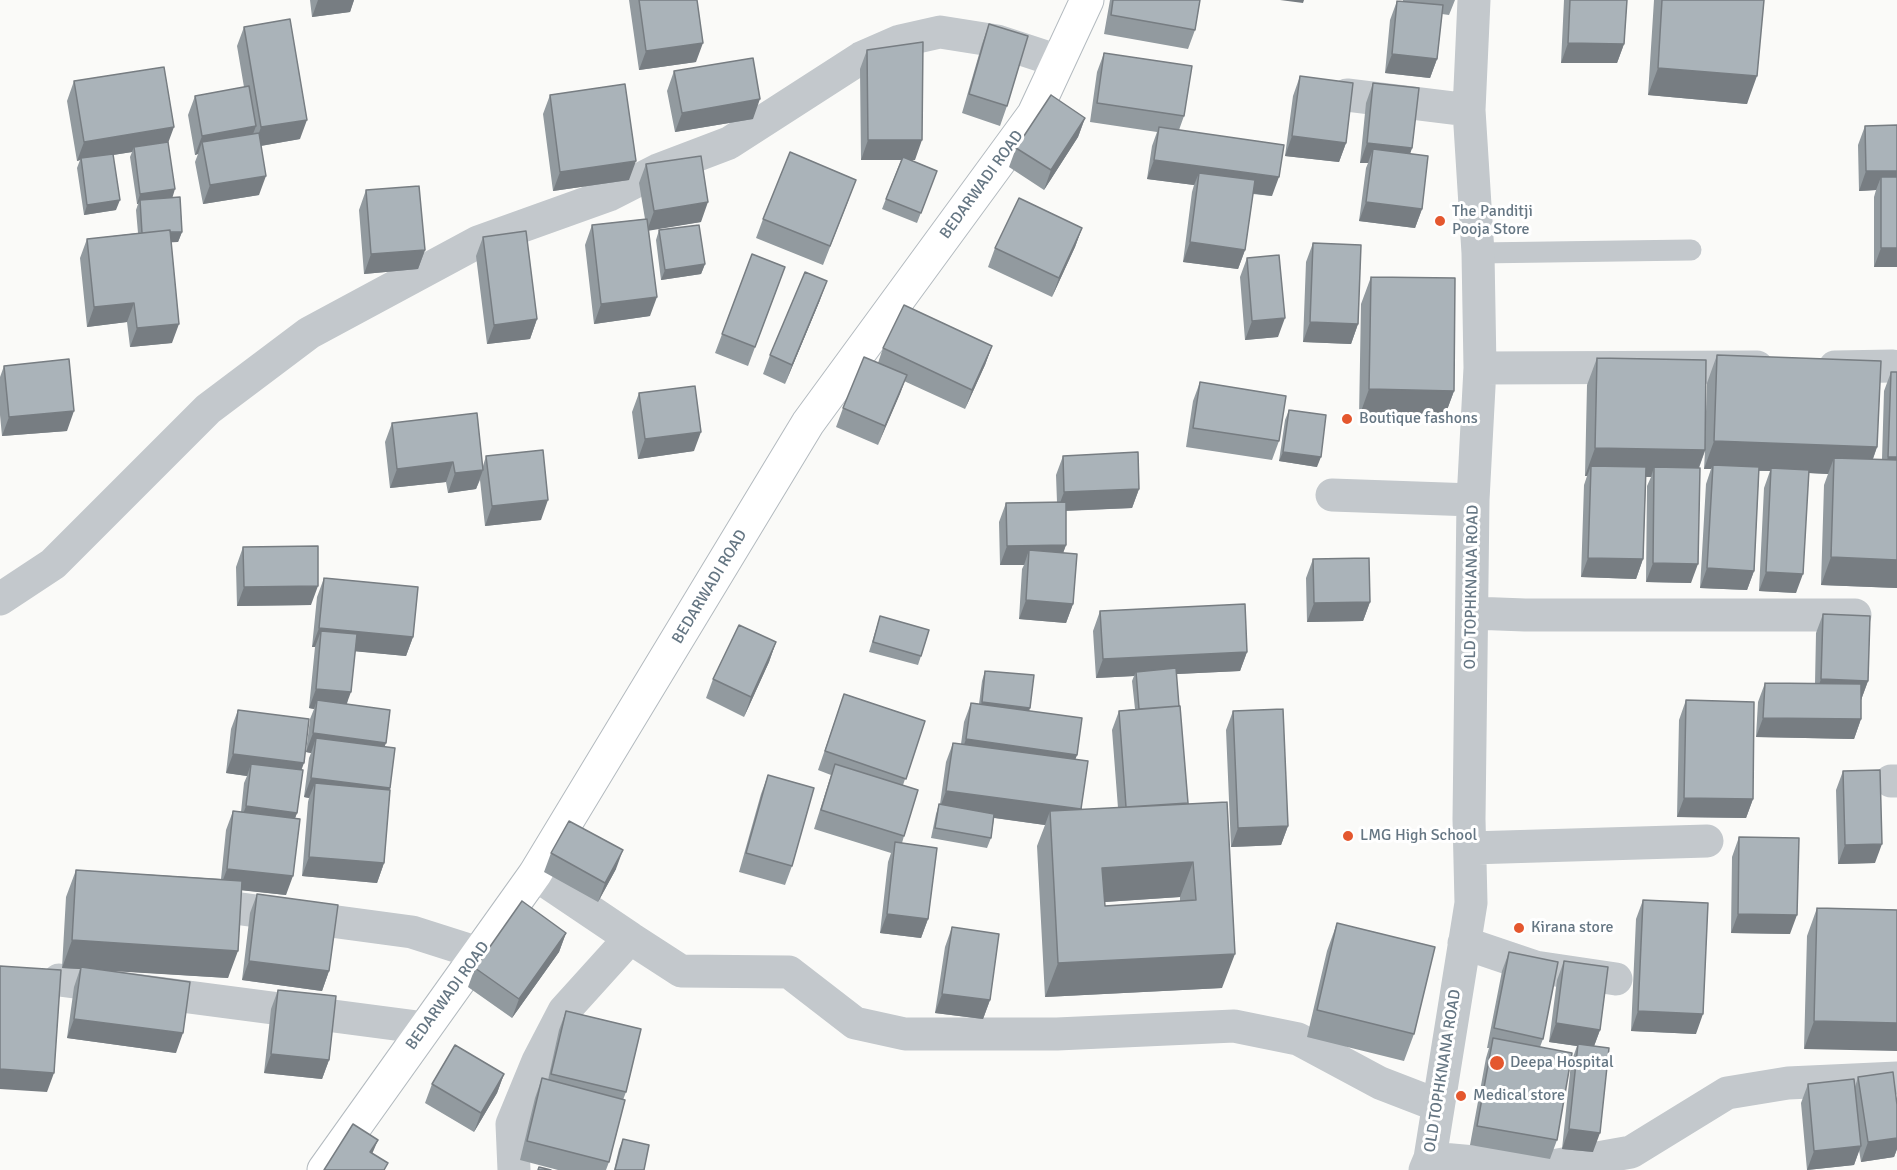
<!DOCTYPE html>
<html>
<head>
<meta charset="utf-8">
<style>
	body { margin:0 }
	canvas { display:block; background:#fafaf8 }
</style>
</head>
<body>
<canvas width="1897" height="1170"></canvas>
<script>
const ctx = document.querySelector('canvas').getContext('2d');
ctx.lineJoin = 'round';
const shape = rows => new Path2D(rows.map(r => 'M' + r).join(''));
function strokePath(path, color, width, dash) { ctx.strokeStyle = color; ctx.lineWidth = width; ctx.lineCap = dash ? 'butt' : 'round'; ctx.setLineDash(dash || []); ctx.stroke(path); }
function fill(path, color) { ctx.fillStyle = color; ctx.fill(path, 'evenodd'); }
function label(font, color, halo, rows, align = 'center') {
  ctx.font = font + ' Signika,sans-serif'; ctx.lineWidth = 6; ctx.setLineDash([]); ctx.textBaseline = 'middle'; ctx.strokeStyle = halo; ctx.fillStyle = color; for (const [text, x, y, turn = 0] of rows) {
    ctx.save(); ctx.translate(x, y); ctx.rotate((+turn || 0) * Math.PI / 180); ctx.textAlign = isNaN(turn) ? turn : align; if (halo) ctx.strokeText(text, 0, 0); ctx.fillText(text, 0, 0); ctx.restore();
  }
}
const secondary = shape([
	[324,1170,535,874,808,423,1034,114,1087,0]
]);
strokePath(secondary, '#b3babf', 35);
strokePath(shape([
	[1478,253,1691,250]
]), '#c3c8cc', 21);
strokePath(shape([
	[1347,95,1469,110],
	[1835,367,1893,366],
	[1480,368,1757,367],
	[1332,495,1473,500],
	[0,599,53,564,208,409,309,333,478,242,609,195,658,170,729,143,861,58,900,41,940,32,997,41,1058,61],
	[1472,613,1525,615,1855,615],
	[1891,781,1897,781],
	[1470,848,1707,841],
	[535,874,630,938],
	[197,903,412,932,478,953],
	[1464,943,1535,967,1616,979],
	[59,980,425,1028],
	[1430,1158,1541,1168,1631,1152,1727,1093,1788,1083,1897,1078],
	[514,1170,512,1124,538,1061,564,1011,630,938,681,971,789,972,855,1023,905,1034,1057,1034,1234,1026,1298,1039,1380,1083,1437,1105],
	[1425,1170,1430,1158,1471,903,1469,819,1473,500,1480,368,1478,253,1469,110,1474,0]
]), '#c3c8cc', 33);
strokePath(secondary, '#fff', 33);
fill(shape([
	[310,0,354,0,350,12,312,17],
	[629,0,697,0,696,62,639,70],
	[1110,0,1200,0,1195,30,1188,49,1104,34],
	[1403,0,1455,0,1449,15,1442,14,1437,59,1430,78,1385,73,1390,20,1397,1,1403,1],
	[1564,0,1627,0,1624,44,1617,63,1561,63],
	[1654,0,1764,0,1747,104,1648,95],
	[989,24,1007,106,1000,126,962,113,982,44],
	[244,27,300,139,261,146,259,195,203,204,195,162,198,154,195,155,188,115,195,96,244,87,237,46],
	[867,50,915,160,910,160,937,171,917,223,882,209,901,160,861,160,860,69],
	[1104,53,1184,116,1179,130,1272,196,1253,194,1245,250,1238,269,1183,262,1192,192,1194,185,1147,179,1152,146,1157,132,1090,122,1097,72],
	[674,71,753,119,675,132,667,91],
	[1300,76,1346,143,1339,162,1285,156,1293,96],
	[74,81,168,142,172,198,182,232,178,242,171,242,172,343,130,347,127,322,87,327,80,258,87,239,138,233,136,210,138,204,137,204,130,157,132,152,113,155,116,210,84,215,77,168,80,160,77,161,67,101],
	[1373,83,1412,148,1410,154,1422,209,1415,228,1359,221,1366,168,1368,163,1360,163,1366,103],
	[550,95,629,180,553,191,543,114],
	[1085,118,1078,137,1044,190,1009,167,1016,148],
	[1897,125,1897,267,1874,267,1874,197,1876,190,1859,191,1858,145,1865,126],
	[646,164,701,222,649,230,650,316,594,324,585,245,592,225,645,219,639,183],
	[366,190,425,250,418,269,364,274,359,210],
	[849,199,823,265,756,238,763,219],
	[1082,228,1075,247,1052,297,988,267,995,248],
	[659,230,705,264,701,274,661,280,656,240],
	[483,237,537,319,530,339,487,344,476,256],
	[1313,243,1358,324,1351,344,1303,342,1306,262],
	[752,254,785,267,748,366,715,353],
	[1247,258,1278,337,1245,340,1240,277],
	[1371,277,1454,391,1444,418,1359,417,1361,304],
	[820,300,785,384,763,374,770,355],
	[992,346,985,365,965,409,904,381,878,445,836,427,843,408,878,363,883,348],
	[1717,355,1877,447,1873,459,1882,459,1884,391,1891,372,1897,588,1821,585,1824,485,1828,474,1809,473,1796,593,1759,591,1764,488,1770,471,1759,471,1754,571,1747,590,1700,588,1706,484,1711,469,1704,469,1705,451,1699,468,1691,583,1646,582,1647,486,1651,477,1646,477,1643,559,1636,579,1581,577,1584,485,1587,476,1585,476,1587,385,1597,358,1705,440,1707,383],
	[4,366,67,431,2,436,0,415,0,377],
	[1200,382,1279,441,1272,460,1186,447,1193,401],
	[639,393,694,451,638,459,632,412],
	[1289,410,1317,467,1279,461,1285,420],
	[392,423,483,466,486,456,541,520,485,526,480,480,476,489,448,493,446,482,390,488,385,442],
	[1063,456,1139,489,1132,508,1066,511,1066,545,1063,553,1073,604,1066,623,1019,619,1022,569,1024,565,1000,565,999,522,1006,503,1057,502,1056,475],
	[243,547,311,605,237,606,236,567],
	[1313,559,1370,602,1363,621,1307,622,1306,578],
	[324,578,413,637,406,656,355,651,347,704,385,747,390,788,384,863,377,883,302,876,308,802,309,798,304,797,309,758,311,753,306,752,310,719,314,709,309,708,315,647,312,647,317,597],
	[1100,611,1247,652,1240,671,1176,674,1187,804,1222,988,1045,997,1037,846,1045,825,994,818,991,838,987,848,931,838,936,814,939,804,940,804,946,762,953,743,961,744,964,722,971,703,979,704,982,681,985,671,1077,755,1075,759,1081,810,1118,808,1112,730,1119,711,1135,709,1132,681,1134,676,1096,678,1093,631],
	[1180,897,1180,901,1105,906,1104,902],
	[1823,614,1868,681,1861,700,1861,719,1854,739,1756,737,1758,702,1765,683,1815,684,1816,633],
	[880,616,921,656,918,665,869,652],
	[776,642,769,662,744,717,706,698,713,679],
	[844,694,925,721,903,785,904,836,902,843,928,919,921,938,880,933,888,862,891,853,814,829,831,775,818,770],
	[1686,700,1753,799,1746,818,1677,817,1679,720],
	[238,710,302,770,297,813,295,818,286,895,242,890,228,978,102,970,176,1053,67,1038,74,987,80,969,62,968,66,897,76,870,221,879,226,830,233,811,241,812,244,783,247,776,226,773,231,729],
	[1233,711,1288,826,1281,845,1231,847,1226,730],
	[1843,771,1875,863,1838,864,1836,790],
	[768,775,792,866,785,885,739,872,761,794],
	[1739,837,1790,934,1731,933,1732,857],
	[551,853,616,869,598,902,544,872],
	[257,894,329,971,322,991,242,980,250,913],
	[1643,900,1696,1034,1631,1031,1636,919],
	[1817,908,1897,910,1804,1049,1807,936],
	[1337,923,1414,1034,1404,1061,1307,1037,1327,951],
	[952,927,990,1000,983,1019,935,1013,945,947],
	[566,933,559,952,512,1018,468,987,475,968],
	[1509,952,1543,1039,1540,1047,1557,1140,1550,1159,1470,1145,1486,1058,1489,1048,1487,1048,1502,971],
	[1564,961,1600,1030,1594,1046,1593,1152,1562,1149,1571,1063,1577,1046,1549,1042,1557,980],
	[278,990,329,1060,322,1079,264,1073,271,1009],
	[566,1011,626,1092,623,1100,609,1162,606,1170,558,1170,520,1160,535,1098,542,1078,548,1080,559,1030],
	[504,1074,497,1093,474,1132,425,1103,432,1084],
	[1858,1077,1897,1105,1897,1149,1894,1157,1861,1162,1859,1150,1854,1165,1807,1170,1801,1103,1808,1084,1855,1087],
	[623,1139,644,1170,614,1170,619,1149]
]), '#929a9f');
fill(shape([
	[318,0,354,0,350,12,312,17],
	[1280,0,1304,0,1303,3],
	[703,43,696,62,639,70,646,51],
	[1568,43,1624,44,1617,63,1561,63],
	[1392,54,1437,59,1430,78,1385,73],
	[1658,68,1757,76,1747,104,1648,95],
	[760,99,753,119,675,132,682,113],
	[1085,118,1078,137,1044,190,1051,170],
	[307,120,300,139,254,147,261,127],
	[256,126,249,145,202,142,198,154,195,155,202,136],
	[174,127,167,146,134,147,132,152,81,160,81,158,80,160,77,161,84,142],
	[1292,136,1346,143,1339,162,1285,156],
	[868,140,922,140,915,160,861,160],
	[1367,143,1412,148,1405,168,1373,149,1368,163,1360,163],
	[1154,160,1279,177,1272,196,1197,186,1199,173,1194,185,1147,179],
	[636,161,629,180,553,191,560,172],
	[1866,171,1897,171,1897,190,1881,177,1876,190,1859,191],
	[266,176,259,195,203,204,210,185],
	[175,189,172,199,140,200,138,204,137,204,140,194],
	[120,200,116,210,84,215,87,205],
	[708,202,701,222,647,231,654,211],
	[1366,202,1422,209,1415,228,1359,221],
	[1082,228,1075,247,1052,297,1059,278],
	[182,232,178,242,138,244,142,234],
	[1190,242,1245,250,1238,269,1183,262],
	[1881,248,1897,248,1897,267,1874,267],
	[425,250,418,269,364,274,371,254],
	[705,264,701,274,661,280,665,270],
	[827,281,820,300,785,384,792,365],
	[657,297,650,316,594,324,601,304],
	[134,303,127,322,87,327,94,307],
	[1285,318,1278,337,1245,340,1252,321],
	[537,319,530,339,487,344,494,325],
	[1310,322,1358,324,1351,344,1303,342],
	[179,324,172,343,130,347,137,328],
	[992,346,985,365,965,409,972,390],
	[907,375,900,394,878,445,885,426],
	[1369,389,1454,391,1444,418,1359,417],
	[74,411,67,431,2,436,9,417],
	[701,432,694,451,638,459,645,439],
	[1714,441,1877,447,1867,475,1834,458,1828,474,1771,471,1771,468,1770,471,1712,469,1713,465,1711,469,1704,469],
	[1595,448,1705,450,1695,478,1654,467,1651,477,1591,476,1591,466,1587,476,1585,476],
	[1283,452,1321,457,1317,467,1279,461],
	[1888,457,1897,457,1897,477,1881,476],
	[453,462,446,482,390,488,397,469],
	[483,470,476,489,448,493,455,473],
	[1139,489,1132,508,1057,511,1064,492],
	[548,500,541,520,485,526,492,506],
	[1066,545,1059,564,1029,550,1024,565,1000,565,1007,546],
	[1831,557,1897,560,1897,588,1821,585],
	[1588,558,1643,559,1636,579,1581,577],
	[1653,563,1698,564,1691,583,1646,582],
	[1707,568,1754,571,1747,590,1700,588],
	[1766,572,1803,574,1796,593,1759,591],
	[318,586,311,605,237,606,244,587],
	[1026,600,1073,604,1066,623,1019,619],
	[1370,602,1363,621,1307,622,1314,603],
	[319,628,413,637,406,656,319,648,321,631,315,647,312,647],
	[776,642,769,662,744,717,751,697],
	[1247,652,1240,671,1136,676,1136,672,1134,676,1096,678,1103,659],
	[1821,679,1868,681,1861,700,1814,699],
	[316,689,351,692,344,711,317,700,314,709,309,708],
	[982,702,1030,708,1027,718,978,712],
	[1763,718,1861,719,1854,739,1756,737],
	[313,733,386,743,379,762,316,738,311,753,306,752],
	[966,739,1077,755,1070,774,959,759],
	[233,754,304,763,297,782,251,764,247,776,226,773],
	[311,778,390,788,383,807,315,783,309,798,304,797],
	[946,791,1081,809,1050,811,1045,825,939,810],
	[1684,798,1753,799,1746,818,1677,817],
	[246,806,297,813,290,832,239,825],
	[1288,826,1281,845,1231,847,1238,828],
	[1882,844,1875,863,1838,864,1845,845],
	[623,850,616,869,598,902,605,883],
	[309,857,384,863,377,883,302,876],
	[1193,862,1180,897,1090,903,1102,868],
	[227,869,293,876,286,895,220,888],
	[887,914,928,919,921,938,880,933],
	[1738,914,1797,915,1790,934,1731,933],
	[566,933,559,952,512,1018,519,999],
	[72,940,238,951,228,978,62,968],
	[1235,954,1222,988,1045,997,1058,963],
	[249,961,329,971,322,991,242,980],
	[942,994,990,1000,983,1019,935,1013],
	[1638,1011,1703,1014,1696,1034,1631,1031],
	[74,1019,183,1033,176,1053,67,1038],
	[1814,1021,1897,1023,1897,1051,1804,1049],
	[1556,1023,1600,1030,1593,1049,1578,1044,1577,1046,1549,1042],
	[271,1054,329,1060,322,1079,264,1073],
	[0,1069,54,1073,47,1092,0,1089],
	[504,1074,497,1093,474,1132,481,1113],
	[1569,1129,1600,1133,1593,1152,1562,1149],
	[1897,1138,1897,1149,1894,1157,1861,1162,1868,1142],
	[378,1140,370,1159,370,1152],
	[1861,1146,1854,1165,1807,1170,1814,1151]
]), '#777d82');
const building = shape([
	[639,0,697,0,703,43,646,51,639,0],
	[1113,0,1200,0,1195,30,1111,15,1113,0],
	[1570,0,1627,0,1624,44,1568,43,1570,0],
	[1662,0,1764,0,1757,76,1658,68,1662,0],
	[1397,1,1443,5,1437,59,1392,54,1397,1],
	[290,19,307,120,261,127,244,27,290,19],
	[989,24,1028,36,1007,106,969,94,989,24],
	[923,42,922,140,868,140,867,50,923,42],
	[1104,53,1192,66,1184,116,1097,103,1104,53],
	[753,58,760,99,682,113,674,71,753,58],
	[164,67,174,127,84,142,74,81,164,67],
	[1300,76,1353,83,1346,143,1292,136,1300,76],
	[1373,83,1419,88,1412,148,1367,143,1373,83],
	[625,84,636,161,560,172,550,95,625,84],
	[249,86,256,126,202,136,195,96,249,86],
	[1051,95,1085,118,1051,170,1016,148,1051,95],
	[1897,125,1897,171,1866,171,1865,126,1897,125],
	[1159,127,1284,145,1279,177,1154,160,1159,127],
	[259,133,266,176,210,185,202,142,259,133],
	[168,142,175,189,140,194,134,147,168,142],
	[1373,149,1428,156,1422,209,1366,202,1373,149],
	[790,152,856,180,830,246,763,219,790,152],
	[113,154,120,200,87,205,81,158,113,154],
	[701,156,708,202,654,211,646,164,701,156],
	[903,157,937,171,921,213,886,199,903,157],
	[1199,173,1255,180,1245,250,1190,242,1199,173],
	[1881,177,1897,177,1897,248,1881,248,1881,177],
	[419,186,425,250,371,254,366,190,419,186],
	[180,197,182,232,170,232,170,230,142,233,140,200,180,197],
	[1019,198,1082,228,1059,278,995,248,1019,198],
	[647,219,657,297,601,304,592,225,647,219],
	[699,225,705,264,665,270,659,230,699,225],
	[170,230,179,324,137,328,134,303,94,307,87,239,170,230],
	[526,231,537,319,494,325,483,237,526,231],
	[1313,243,1361,245,1358,324,1310,322,1313,243],
	[752,254,785,267,755,347,722,334,752,254],
	[1279,255,1285,318,1252,321,1247,258,1279,255],
	[805,272,827,281,792,365,770,355,805,272],
	[1371,277,1455,278,1454,391,1369,389,1371,277],
	[904,305,992,346,972,390,883,348,904,305],
	[1717,355,1881,361,1877,447,1714,441,1717,355],
	[864,357,907,375,885,426,843,408,864,357],
	[1597,358,1706,360,1705,450,1595,448,1597,358],
	[69,359,74,411,9,417,4,366,69,359],
	[1891,372,1897,372,1897,457,1888,457,1891,372],
	[1200,382,1286,396,1279,441,1193,428,1200,382],
	[695,386,701,432,645,439,639,393,695,386],
	[1289,410,1326,415,1321,457,1283,452,1289,410],
	[477,413,483,470,455,473,453,462,397,469,392,423,477,413],
	[543,450,548,500,492,506,486,456,543,450],
	[1138,452,1139,489,1064,492,1063,456,1138,452],
	[1834,458,1897,460,1897,560,1831,557,1834,458],
	[1713,465,1759,467,1754,571,1707,568,1713,465],
	[1591,466,1646,467,1643,559,1588,558,1591,466],
	[1654,467,1700,468,1698,564,1653,563,1654,467],
	[1771,468,1809,470,1803,574,1766,572,1771,468],
	[1066,502,1066,545,1007,546,1006,503,1066,502],
	[318,546,318,586,244,587,243,547,318,546],
	[1029,550,1077,554,1073,604,1026,600,1029,550],
	[1369,558,1370,602,1314,603,1313,559,1369,558],
	[324,578,418,587,413,637,319,628,324,578],
	[1245,604,1247,652,1103,659,1100,611,1245,604],
	[1823,614,1870,616,1868,681,1821,679,1823,614],
	[880,616,929,630,921,656,873,642,880,616],
	[739,625,776,642,751,697,713,679,739,625],
	[321,631,357,634,351,692,316,689,321,631],
	[1176,668,1179,706,1139,709,1136,672,1176,668],
	[985,671,1034,675,1030,708,982,702,985,671],
	[1765,683,1861,684,1861,719,1763,718,1765,683],
	[844,694,925,721,906,779,825,751,844,694],
	[317,700,390,710,386,743,313,733,317,700],
	[1686,700,1754,702,1753,799,1684,798,1686,700],
	[971,703,1082,718,1077,755,966,739,971,703],
	[1180,706,1188,803,1126,807,1119,711,1180,706],
	[1283,709,1288,826,1238,828,1233,711,1283,709],
	[238,710,309,719,304,763,233,754,238,710],
	[316,738,395,748,390,788,311,778,316,738],
	[953,743,1088,761,1081,809,946,791,953,743],
	[251,764,303,770,297,813,246,806,251,764],
	[835,764,918,790,904,836,821,810,835,764],
	[1880,770,1882,844,1845,845,1843,771,1880,770],
	[768,775,814,788,792,866,746,853,768,775],
	[315,783,390,790,384,863,309,857,315,783],
	[1227,802,1235,954,1058,963,1050,811,1227,802],
	[1193,862,1196,900,1105,906,1102,868,1193,862],
	[939,804,994,814,991,838,935,828,939,804],
	[233,811,300,819,293,876,227,869,233,811],
	[569,821,623,850,605,883,551,853,569,821],
	[1739,837,1799,838,1797,915,1738,914,1739,837],
	[895,842,937,848,928,919,887,914,895,842],
	[76,870,242,881,238,951,72,940,76,870],
	[257,894,338,905,329,971,249,961,257,894],
	[1643,900,1708,903,1703,1014,1638,1011,1643,900],
	[522,901,566,933,519,999,475,968,522,901],
	[1817,908,1897,910,1897,1023,1814,1021,1817,908],
	[1337,923,1435,947,1414,1034,1317,1010,1337,923],
	[952,927,999,934,990,1000,942,994,952,927],
	[1509,952,1558,962,1543,1039,1494,1028,1509,952],
	[1564,961,1608,967,1600,1030,1556,1023,1564,961],
	[0,966,61,970,54,1073,0,1069,0,966],
	[81,967,190,982,183,1033,74,1019,81,967],
	[278,990,336,996,329,1060,271,1054,278,990],
	[566,1011,641,1029,626,1092,551,1074,566,1011],
	[1493,1038,1572,1053,1557,1140,1477,1126,1493,1038],
	[1578,1044,1609,1048,1600,1133,1569,1129,1578,1044],
	[455,1045,504,1074,481,1113,432,1084,455,1045],
	[1893,1072,1897,1105,1897,1138,1868,1142,1858,1077,1893,1072],
	[542,1078,625,1100,609,1162,527,1141,542,1078],
	[1854,1079,1861,1146,1814,1151,1808,1084,1854,1079],
	[353,1124,378,1140,370,1152,388,1163,384,1170,324,1170,353,1124],
	[623,1139,649,1145,644,1170,615,1170,623,1139],
	[539,1167,551,1170,538,1170,539,1167]
]);
fill(building, '#aab3b9');
strokePath(building, '#777d82', 1.5);
for (const [x, y, r, color] of [
	[1440,221,6,"#e4572e"],
	[1347,419,6,"#e4572e"],
	[1348,836,6,"#e4572e"],
	[1519,928,6,"#e4572e"],
	[1497,1063,8,"#e4572e"],
	[1461,1096,6,"#e4572e"]
]) { const dot = new Path2D(); dot.arc(x, y, r, 0, 2 * Math.PI); ctx.fillStyle = color; ctx.fill(dot); strokePath(dot, '#fff', 2); }
label('16px', '#657683', '#fff', [
	["BEDARWADI ROAD",982,185,-54],
	["BEDARWADI ROAD",710,587,-59],
	["OLD TOPHKNANA ROAD",1472,587,-89],
	["BEDARWADI ROAD",448,996,-54],
	["OLD TOPHKNANA ROAD",1443,1071,-81]
]);
label('16px', '#657683', '#fff', [
	["The Panditji",1452,212],
	["Pooja Store",1452,230],
	["Boutique fashons",1359,419],
	["LMG High School",1360,836],
	["Kirana store",1531,928],
	["Deepa Hospital",1510,1063],
	["Medical store",1473,1096]
], 'left');
</script>
</body>
</html>
